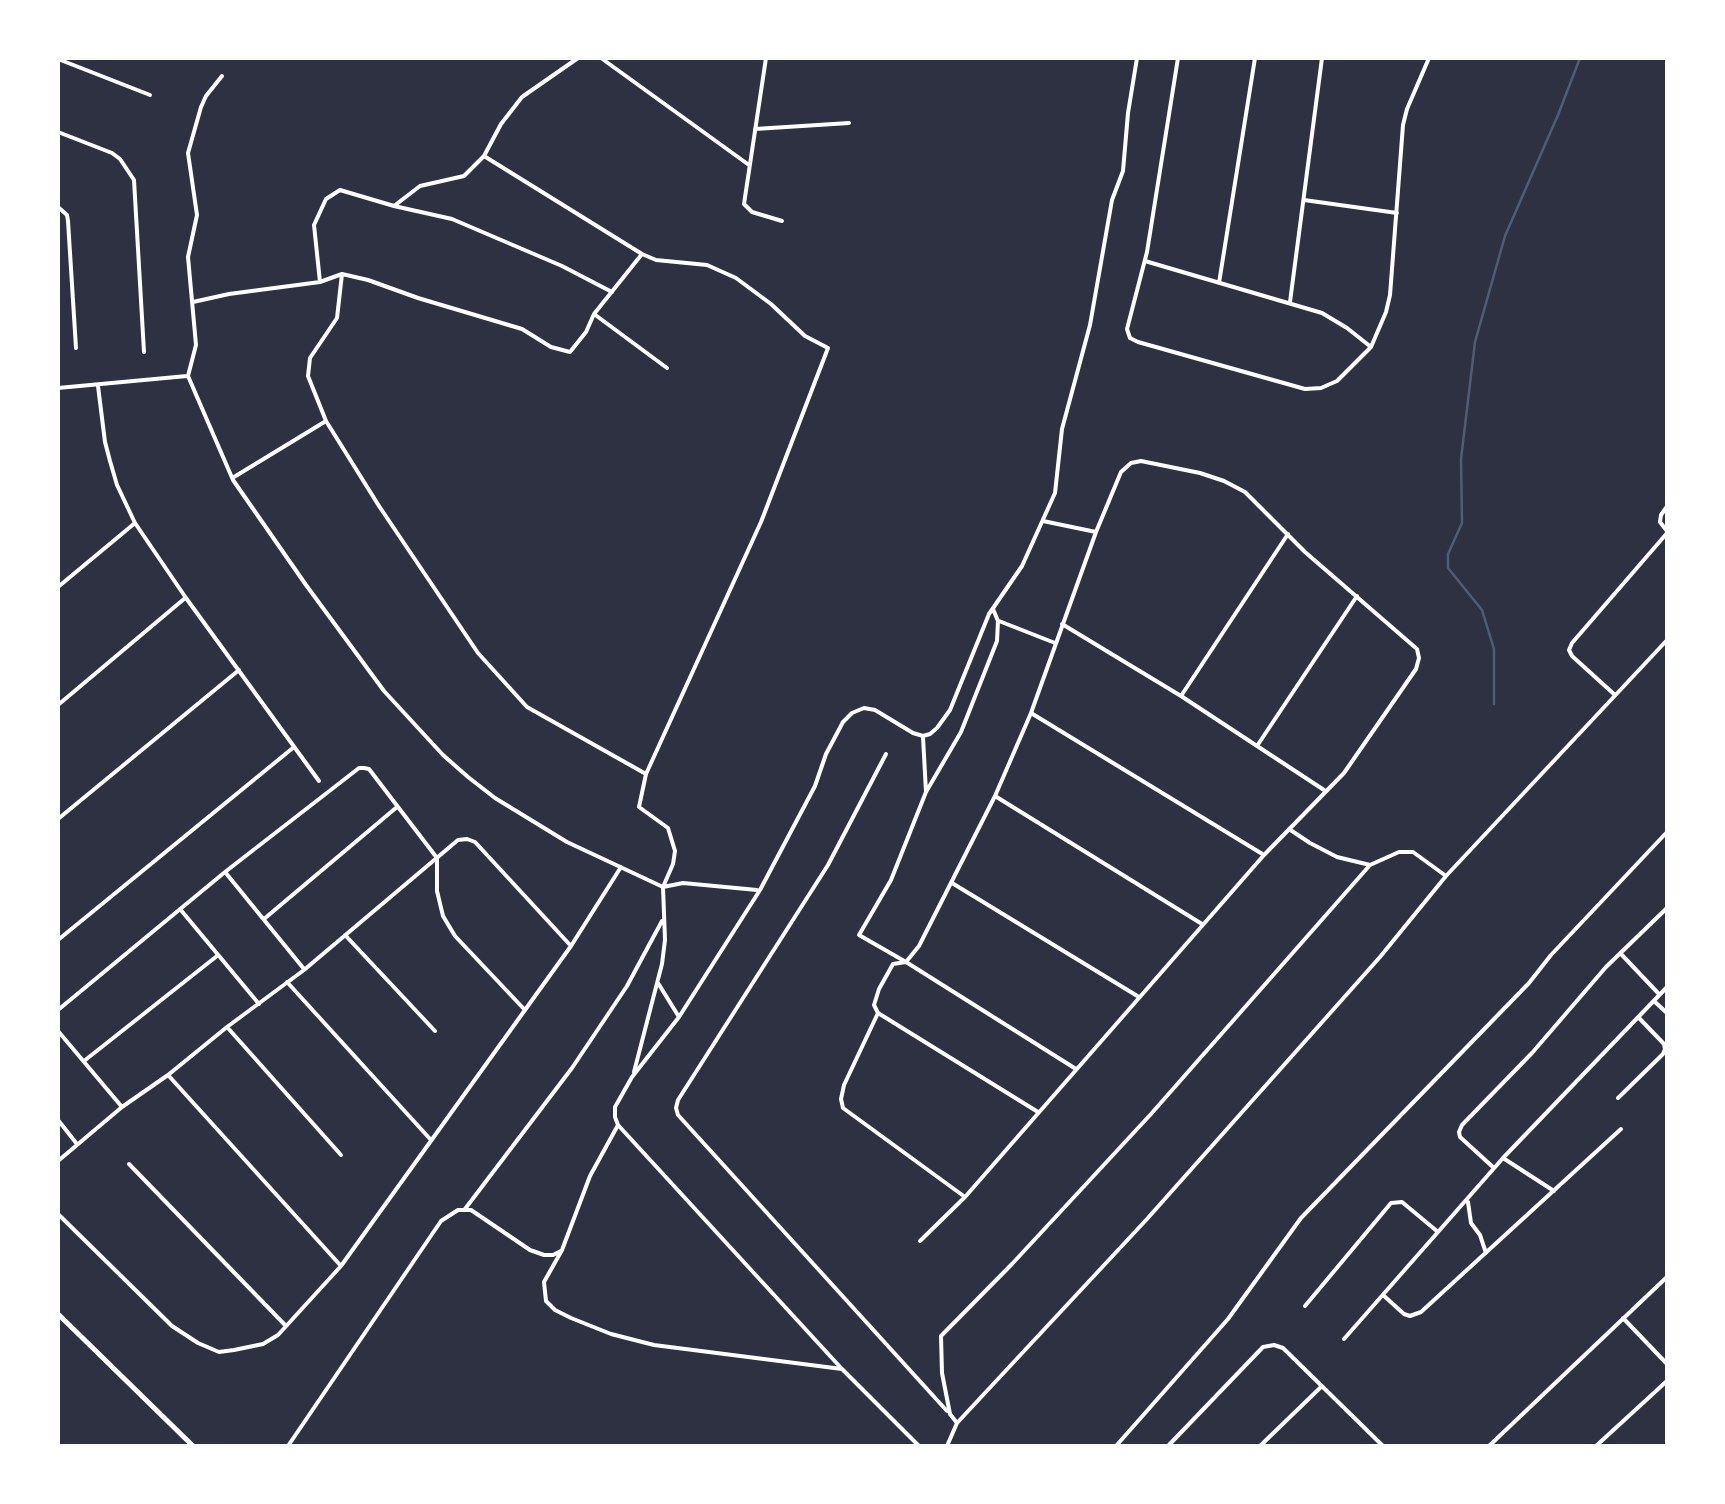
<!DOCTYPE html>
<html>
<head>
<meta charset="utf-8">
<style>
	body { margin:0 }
	#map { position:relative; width:1725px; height:1504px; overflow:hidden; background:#2d3142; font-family:"PT Sans Narrow",sans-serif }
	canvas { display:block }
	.frame { position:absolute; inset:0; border:60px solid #fff; pointer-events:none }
</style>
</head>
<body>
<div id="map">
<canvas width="1725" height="1504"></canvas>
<div class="frame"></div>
</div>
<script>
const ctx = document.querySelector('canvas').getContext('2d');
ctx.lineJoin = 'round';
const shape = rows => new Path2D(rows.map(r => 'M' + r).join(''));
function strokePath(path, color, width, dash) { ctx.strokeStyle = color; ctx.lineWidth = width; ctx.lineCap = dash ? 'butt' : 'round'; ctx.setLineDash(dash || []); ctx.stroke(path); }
strokePath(shape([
	[1494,704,1494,649,1482,610,1448,568,1448,554,1462,523,1461,459,1475,342,1505,236,1558,115,1580,58]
]), '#4f5d75', 2.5);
strokePath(shape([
	[601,58,749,165],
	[766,58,744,204,752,212,782,221],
	[1178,58,1147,252,1127,329,1130,338,1138,342,1305,389,1321,388,1337,381,1371,347,1386,312,1390,295,1403,125,1407,109,1429,58],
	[58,59,150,95],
	[222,76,206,96,201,107,188,153,197,215,188,257,196,345,188,376,233,480,306,585,384,691,443,755,468,777,495,798,567,842,663,887,683,883,757,890],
	[755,129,849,123],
	[58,132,112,153,120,159,134,180,144,352],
	[1304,200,1397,213],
	[394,206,452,219,562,266,612,292],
	[58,207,67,215,68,221,76,348],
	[642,254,656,260,707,265,736,278,771,304,805,336,828,348,761,522,646,774],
	[1145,261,1322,313,1347,328,1371,347],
	[320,282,342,274,368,280,418,298,522,329,551,347,570,352,586,332,594,314,642,254,484,156],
	[1219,283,1255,58],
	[193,302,229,294,320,282,314,225,326,199,340,190,394,206,420,186,464,176,484,156,501,124,522,97,578,58],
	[1290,302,1322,58],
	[594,314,667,368],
	[98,386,105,442,110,461,117,485,135,523,186,598,319,781],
	[58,388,187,376],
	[326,421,308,376,310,358,337,318,342,274],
	[234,477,326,421,379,506,478,653,527,707,646,774,639,807,668,828,675,851,673,864,663,887,665,940,662,964,634,1072],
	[1043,521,1096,532],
	[1667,531,1660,522,1661,515,1668,505],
	[58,587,135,523],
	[993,609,998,621,997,641,961,732,926,792,891,880,859,935,906,962,1076,1069],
	[999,621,1055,643],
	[1062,624,1181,696,1324,790],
	[1615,695,1572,656,1569,650,1572,643,1668,532],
	[1181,696,1288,534],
	[58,705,184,599],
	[1031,713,1264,855],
	[923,737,926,792],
	[1257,746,1357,596],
	[886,754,828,865,678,1100,676,1108,678,1115,947,1411],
	[995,796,1202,924],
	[58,819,239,670],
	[1289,829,1310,843,1337,857,1370,865],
	[225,872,304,969],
	[952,883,1139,997],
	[180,909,259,1004],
	[264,919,397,807],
	[345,935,435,1031],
	[58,940,294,747],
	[1621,954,1659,994],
	[287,982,431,1140],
	[658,983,679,1017],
	[1654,1001,1668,1014],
	[58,1010,225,872,359,768,364,768,369,769,437,858,437,891,443,916,455,936,524,1009],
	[878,1013,1038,1112],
	[227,1027,341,1155],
	[58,1031,122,1107],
	[84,1061,217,956],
	[168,1075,341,1266],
	[1618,1098,1663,1054,1665,1049,1664,1044,1639,1018],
	[58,1120,77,1144],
	[618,1125,590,1176,562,1250,544,1282,546,1301,555,1310,571,1318,611,1334,654,1345,842,1369,919,1446],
	[1503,1158,1554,1191],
	[58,1161,122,1107,168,1075,227,1027,304,970,458,840,467,839,475,842,571,946],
	[129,1164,286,1326],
	[1494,1168,1460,1137,1459,1132,1462,1125,1532,1053,1606,967,1668,907],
	[1468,1202,1471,1223,1480,1235,1486,1253],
	[465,1209,572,1068,627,986,662,921],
	[58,1214,172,1326,198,1343,219,1352,234,1350,263,1344,278,1335,341,1266,571,946,621,867],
	[920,1241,965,1197,1264,855,1344,773,1416,669,1419,658,1417,649,1305,552,1245,492,1224,481,1200,473,1141,461,1131,463,1121,472,1096,532,1031,713,995,796,919,946,906,962,893,964,879,989,874,1005,878,1013,844,1085,841,1099,843,1108,965,1197],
	[1383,1295,1404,1314,1410,1316,1421,1312,1621,1129],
	[1305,1306,1391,1203,1402,1202,1438,1232],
	[1623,1318,1668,1365],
	[1344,1339,1503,1158,1668,986],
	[842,1369,618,1125,615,1117,615,1107,632,1077,679,1017,760,890,815,786,826,754,843,722,852,713,864,708,875,710,913,733,923,736,930,734,937,728,950,710,989,614,1022,566,1055,493,1062,429,1090,325,1112,200,1123,171,1128,113,1137,58],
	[957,1423,1147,1219,1380,957,1446,876,1668,639],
	[288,1446,441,1221,458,1210,471,1210,530,1250,544,1255,553,1255,561,1251],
	[947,1446,957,1423,950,1414,942,1373,941,1336,1012,1264,1151,1114,1370,865,1399,852,1413,852,1446,876],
	[1116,1446,1228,1319,1301,1218,1529,983,1551,955,1668,831],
	[1168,1446,1263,1347,1274,1345,1283,1348,1383,1446],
	[1260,1446,1321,1387],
	[1489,1446,1668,1276],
	[1596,1446,1668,1380]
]), '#fff', 4);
strokePath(shape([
	[58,1314,193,1446]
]), '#fff', 5);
</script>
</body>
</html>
